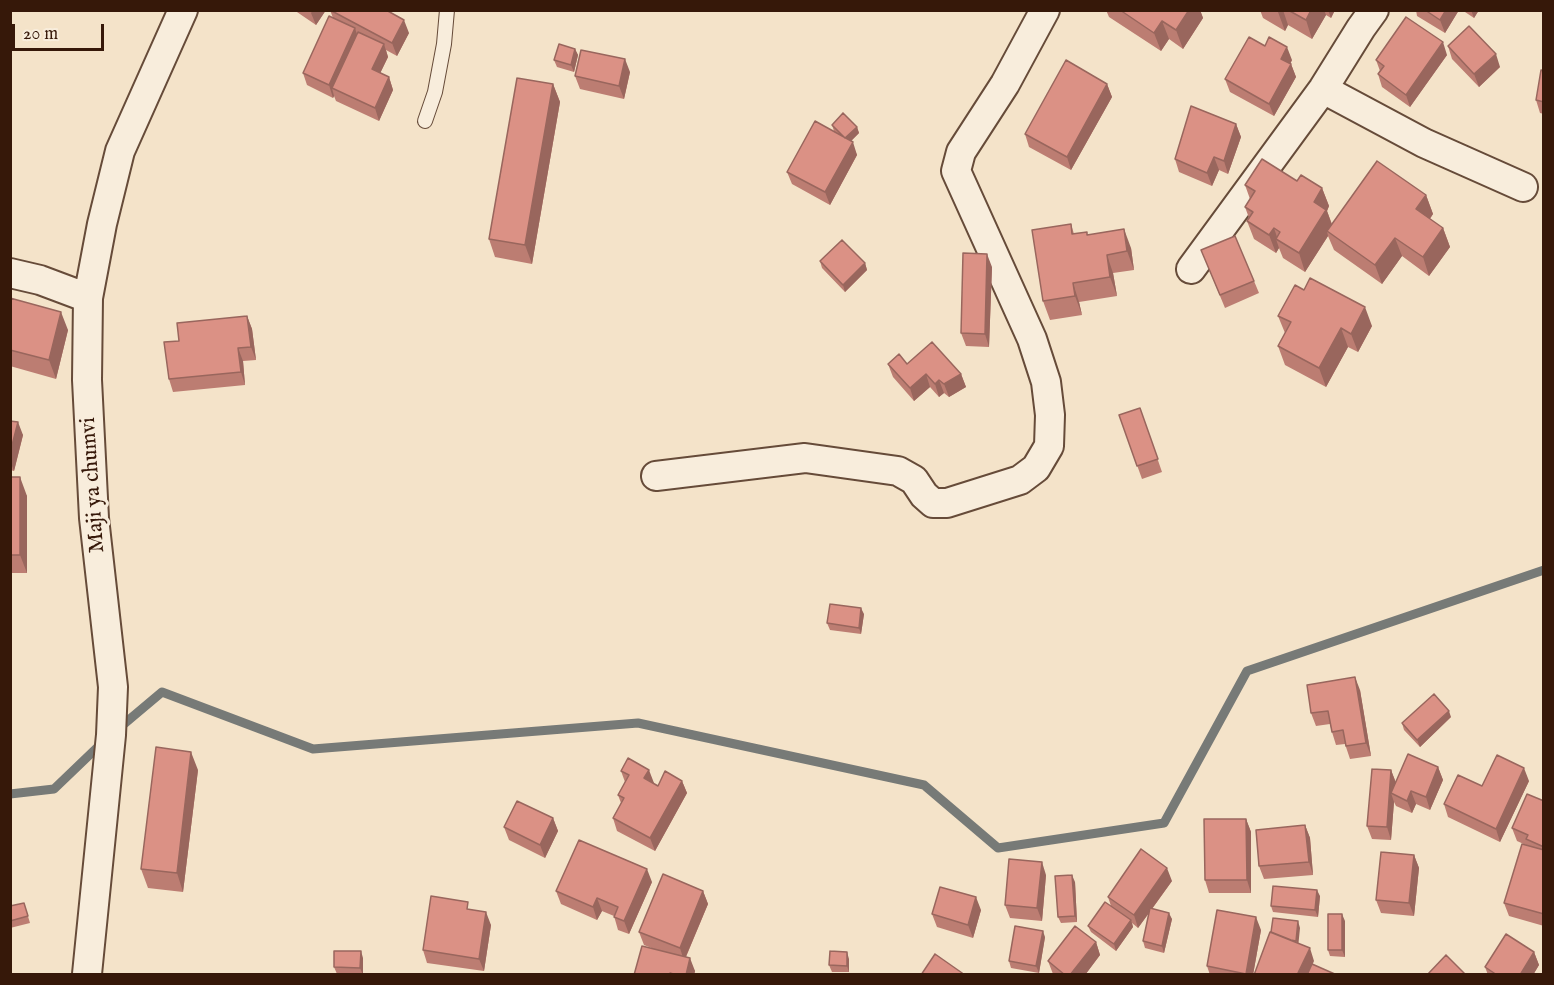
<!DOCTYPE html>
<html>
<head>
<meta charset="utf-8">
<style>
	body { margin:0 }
	#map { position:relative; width:1554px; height:985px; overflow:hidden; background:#f4e3c9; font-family:"IM FELL English",serif }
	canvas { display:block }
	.frame { position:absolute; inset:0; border:12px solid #361809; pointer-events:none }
	.scale { position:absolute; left:12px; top:24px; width:92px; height:27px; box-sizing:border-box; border:3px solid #361809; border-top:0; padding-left:8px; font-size:18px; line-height:21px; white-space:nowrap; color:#361809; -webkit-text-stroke:4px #f8eddc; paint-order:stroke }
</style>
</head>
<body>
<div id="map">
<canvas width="1554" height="985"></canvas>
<div class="frame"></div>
<div class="scale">20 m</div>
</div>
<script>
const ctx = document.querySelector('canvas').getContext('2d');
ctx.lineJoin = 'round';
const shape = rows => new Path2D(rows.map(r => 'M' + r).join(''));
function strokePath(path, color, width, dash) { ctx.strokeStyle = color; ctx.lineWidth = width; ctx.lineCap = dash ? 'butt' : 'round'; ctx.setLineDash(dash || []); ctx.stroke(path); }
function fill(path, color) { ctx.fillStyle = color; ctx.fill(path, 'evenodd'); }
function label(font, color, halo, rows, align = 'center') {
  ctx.font = font + ' "IM FELL English",serif'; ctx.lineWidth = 6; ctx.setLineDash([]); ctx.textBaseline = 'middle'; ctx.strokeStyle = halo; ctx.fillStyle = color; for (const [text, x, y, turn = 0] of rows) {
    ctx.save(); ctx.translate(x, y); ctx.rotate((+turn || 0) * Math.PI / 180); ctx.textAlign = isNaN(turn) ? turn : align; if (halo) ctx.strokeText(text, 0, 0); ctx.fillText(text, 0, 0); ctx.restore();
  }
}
strokePath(shape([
	[118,729,162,692,313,749,638,723,924,785,998,848,1164,823,1247,671,1544,570],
	[10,794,54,789,103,742]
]), '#777a77', 9);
const service = shape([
	[425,121,435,92,444,44,447,10]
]);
const minor = shape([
	[1323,89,1424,143,1523,187],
	[1191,269,1323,89,1361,28,1374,10],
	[10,273,40,280,88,298],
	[656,476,805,458,898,471,914,480,924,495,933,503,947,503,1020,480,1036,468,1049,446,1050,415,1046,382,1032,339,956,171,961,152,1005,84,1045,10],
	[87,974,111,735,113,687,94,518,87,380,88,298,102,224,120,151,183,10]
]);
strokePath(service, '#664b39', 16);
strokePath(minor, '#664b39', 32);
strokePath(service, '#f8eddc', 14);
strokePath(minor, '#f8eddc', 28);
fill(shape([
	[294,10,326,10,316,25],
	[330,10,409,33,397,56,386,50,388,57,380,73,389,77,393,90,379,121,336,101,334,96,333,98,307,85,303,73,333,18],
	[1106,10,1200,10,1203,18,1183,49,1169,39,1161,51,1109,17],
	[1260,10,1335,10,1331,18,1326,15,1312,39,1288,25,1285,31,1263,18],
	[1416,10,1459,10,1445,33,1417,16],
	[1462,10,1479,10,1474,18],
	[1448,46,1500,67,1479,87,1452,59],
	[575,49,578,55,574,72,557,67,554,60],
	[1447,55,1410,107,1382,87,1378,74,1380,71,1376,60],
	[1292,60,1290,64,1291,64,1296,77,1274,116,1230,92,1225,79],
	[1544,71,1544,114,1540,113,1536,100],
	[630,72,624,99,580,89,575,76],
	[553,84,560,102,532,264,495,257,489,239],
	[1107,84,1112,97,1071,170,1029,147,1025,134],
	[1236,124,1241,137,1228,174,1219,170,1212,186,1179,172,1175,159],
	[832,125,857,127,859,133,851,141,857,155,830,205,792,184,787,172,834,131],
	[1297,181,1322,188,1329,206,1327,211,1332,224,1426,195,1433,214,1430,219,1443,228,1450,247,1429,276,1402,256,1382,284,1334,250,1328,236,1305,272,1283,258,1279,248,1276,253,1254,239,1247,221,1249,218,1245,207,1250,199,1245,185],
	[1071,224,1074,234,1088,235,1131,248,1134,270,1113,273,1117,296,1079,302,1082,315,1050,320,1043,301],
	[1201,250,1254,281,1259,293,1225,308],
	[820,261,865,263,867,270,845,292,822,268],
	[992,267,989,347,966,346,961,333],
	[10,298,68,330,56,379,10,366],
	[247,316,252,329,256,360,243,361,245,385,173,392,169,379],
	[1278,316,1372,326,1358,352,1348,347,1326,387,1285,365,1278,346,1285,333],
	[888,364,907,364,961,374,966,387,949,397,944,393,939,397,930,387,914,401,893,377],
	[1140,408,1162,472,1142,479,1119,415],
	[10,421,23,435,14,471,10,470],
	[10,477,27,496,27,573,10,573],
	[864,614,861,634,830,630,827,623],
	[1360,690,1371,756,1350,759,1345,744,1336,745,1332,732,1330,724,1316,726,1311,713],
	[1451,717,1420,747,1404,730,1402,723],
	[1438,767,1443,780,1430,810,1416,804,1412,813,1396,806,1394,802,1391,840,1372,839,1367,826,1391,770,1396,783],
	[198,770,183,892,148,888,141,869],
	[621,771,654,783,653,783,658,786,682,781,687,793,655,851,617,831,613,818,621,803,618,795,625,782],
	[1529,781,1500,842,1448,817,1444,804,1482,786],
	[1544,801,1544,926,1509,916,1504,903,1526,845,1517,841,1512,828],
	[553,818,558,831,545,858,509,840,504,827],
	[1246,819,1251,832,1251,893,1209,893,1205,880],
	[1305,825,1310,838,1313,875,1264,879,1259,866],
	[1414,855,1419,868,1414,916,1381,913,1376,900],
	[1046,875,1042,921,1010,918,1005,905],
	[1172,881,1152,909,1172,919,1164,953,1145,948,1143,941,1149,913,1138,928,1132,923,1133,927,1116,951,1091,932,1088,926,1111,906,1108,897],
	[652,882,629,934,618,930,614,916,602,911,597,920,561,904,556,891],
	[1075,882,1077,922,1061,923,1058,917],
	[703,891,708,904,686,957,695,971,694,975,634,975,654,949,644,945,639,932],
	[1320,896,1318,917,1273,912,1271,906],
	[24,903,30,923,10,928,10,906],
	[471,910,491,925,484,971,427,963,423,950],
	[981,910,973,938,937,927,932,914],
	[1345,921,1345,957,1330,956,1328,950],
	[1261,930,1253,975,1210,975,1207,966],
	[1045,937,1039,973,1011,968,1009,961],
	[1096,942,1100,955,1085,975,1053,974,1048,961],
	[1534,952,1539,965,1533,975,1488,975,1485,967],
	[363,958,363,975,337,974,334,967],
	[849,959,849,972,832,972,829,965]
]), '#bc7d72');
fill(shape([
	[313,10,326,10,316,25,311,13],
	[1189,10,1200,10,1203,18,1183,49,1176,30],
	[1279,10,1283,10,1288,25,1285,31,1278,12],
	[1311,10,1324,10,1326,15,1312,39,1306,20],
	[1328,10,1335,10,1331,18],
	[1446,10,1459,10,1445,33,1440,20],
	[1471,10,1479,10,1474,18],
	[404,20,409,33,397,56,392,43],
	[1162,21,1169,39,1161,51,1154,33],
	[355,28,359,41,332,88,334,96,333,98,329,85],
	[1443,42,1447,55,1410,107,1406,95],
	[384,44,388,57,376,82,372,69],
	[1287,47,1292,60,1286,72,1281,59],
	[575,49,578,55,574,72,571,65],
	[1496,54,1500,67,1479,87,1474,74],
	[625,59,630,72,624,99,619,86],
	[1291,64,1296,77,1274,116,1269,104],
	[389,77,393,90,379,121,375,108],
	[553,84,560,102,532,264,525,245],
	[1107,84,1112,97,1071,170,1067,157],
	[1236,124,1241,137,1228,174,1224,161],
	[857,127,859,133,847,145,845,138],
	[853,142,857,155,830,205,825,192],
	[1214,157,1219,170,1212,186,1207,173],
	[1322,188,1329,206,1327,211,1333,228,1327,231,1328,236,1305,272,1299,253,1314,202],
	[1426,195,1433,214,1423,228,1416,209],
	[1274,228,1278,240,1276,239,1279,248,1276,253,1269,235],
	[1443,228,1450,247,1429,276,1423,257],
	[1124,229,1131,248,1134,270,1127,251],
	[1395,238,1402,256,1382,284,1375,265],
	[987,254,992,267,989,347,985,334],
	[1107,255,1113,273,1117,296,1110,277],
	[865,263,867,270,845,292,843,285],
	[1073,283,1079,302,1082,315,1075,296],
	[1365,307,1372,326,1358,352,1351,334],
	[61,312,68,330,56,379,49,360],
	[247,316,252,329,256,360,251,347],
	[1341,328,1348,347,1326,387,1319,368],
	[238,348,243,361,245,385,241,372],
	[926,374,930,387,914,401,910,388],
	[961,374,966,387,949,397,944,384],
	[939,380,944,393,939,397,935,384],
	[18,422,23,435,14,471,10,461,10,453],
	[20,477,27,496,27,573,20,555],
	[861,608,864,614,861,634,859,628],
	[1355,677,1360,690,1371,756,1366,743],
	[1449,711,1451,717,1420,747,1417,740],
	[191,752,198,770,183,892,177,873],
	[1438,767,1443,780,1430,810,1426,797],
	[1524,768,1529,781,1500,842,1496,829],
	[649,770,654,783,649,791,644,778],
	[1391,770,1396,783,1391,793,1394,802,1391,840,1387,827],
	[682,781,687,793,655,851,650,838],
	[1411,791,1416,804,1412,813,1407,801],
	[553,818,558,831,545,858,540,845],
	[1246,819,1251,832,1251,893,1247,880],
	[1305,825,1310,838,1313,875,1309,862],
	[1414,855,1419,868,1414,916,1409,903],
	[1042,862,1046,875,1042,921,1037,908],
	[1167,868,1172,881,1138,928,1134,915],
	[647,869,652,882,629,934,624,921],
	[1072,875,1075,882,1077,922,1075,916],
	[1317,890,1320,896,1318,917,1315,910],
	[703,891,708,904,684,961,680,948],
	[976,897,981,910,973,938,968,925],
	[597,898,602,911,597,920,593,907],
	[486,912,491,925,484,971,479,959],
	[1169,913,1172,919,1164,953,1162,946],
	[1342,914,1345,921,1345,957,1342,950],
	[1256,917,1261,930,1253,975,1246,975],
	[1131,920,1133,927,1116,951,1114,944],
	[1298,921,1300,928,1298,948,1296,941],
	[1043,931,1045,937,1039,973,1036,966],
	[1096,942,1100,955,1085,975,1070,975],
	[1310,948,1314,961,1308,975,1297,975],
	[361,951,363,958,363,975,360,968],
	[847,952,849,959,849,972,847,966],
	[1534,952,1539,965,1533,975,1520,975],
	[690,958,695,971,694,975,686,975]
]), '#99665d');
const building = shape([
	[330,10,386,10,404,20,392,43,330,10],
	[1120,10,1189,10,1176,30,1162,21,1154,33,1120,10],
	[1288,10,1311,10,1306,20,1288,10],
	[1425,10,1446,10,1440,20,1425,10],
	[329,16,355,28,329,85,303,73,329,16],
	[1406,17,1443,42,1406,95,1378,74,1384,66,1376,60,1406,17],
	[1469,26,1496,54,1474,74,1448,46,1469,26],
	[358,32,384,44,372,69,389,77,375,108,332,88,358,32],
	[1249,37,1265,46,1269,37,1287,47,1281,59,1291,64,1269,104,1225,79,1249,37],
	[559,44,575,49,571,65,554,60,559,44],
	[581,50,625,59,619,86,575,76,581,50],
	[1066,60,1107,84,1067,157,1025,134,1066,60],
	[1541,70,1544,71,1544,102,1536,100,1541,70],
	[517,78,553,84,525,245,489,239,517,78],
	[1191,106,1236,124,1224,161,1214,157,1207,173,1175,159,1191,106],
	[843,113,857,127,845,138,832,125,843,113],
	[815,121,853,142,825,192,787,172,815,121],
	[1262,159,1297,181,1301,175,1322,188,1314,202,1326,210,1299,253,1276,239,1280,232,1274,228,1269,235,1247,221,1253,212,1245,207,1255,191,1245,185,1262,159],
	[1377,161,1426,195,1416,209,1443,228,1423,257,1395,238,1375,265,1327,231,1377,161],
	[1071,224,1072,234,1087,232,1087,235,1124,229,1127,251,1107,255,1110,277,1073,283,1075,296,1043,301,1032,230,1071,224],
	[1235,236,1254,281,1220,295,1201,250,1235,236],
	[842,240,865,263,843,285,820,261,842,240],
	[963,253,987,254,985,334,961,333,963,253],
	[1310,278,1365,307,1351,334,1341,328,1319,368,1278,346,1291,322,1278,316,1295,285,1304,290,1310,278],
	[10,298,61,312,49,360,10,350,10,298],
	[247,316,251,347,238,348,241,372,169,379,164,342,179,341,177,323,247,316],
	[932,342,961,374,944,384,939,380,935,384,926,374,910,388,888,364,899,354,907,364,932,342],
	[1140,408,1158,459,1137,466,1119,415,1140,408],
	[10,421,18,422,10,453,10,421],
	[10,477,20,477,20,555,10,555,10,477],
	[830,604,861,608,859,628,827,623,830,604],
	[1355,677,1366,743,1346,746,1343,730,1332,732,1328,711,1311,713,1307,685,1355,677],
	[1434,694,1449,711,1417,740,1402,723,1434,694],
	[156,747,191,752,177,873,141,869,156,747],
	[1408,754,1438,767,1426,797,1411,791,1407,801,1391,793,1408,754],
	[1497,755,1524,768,1496,829,1444,804,1458,775,1482,786,1497,755],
	[628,758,649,770,644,778,658,786,665,771,682,781,650,838,613,818,624,798,618,795,629,775,621,771,628,758],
	[1372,769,1391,770,1387,827,1367,826,1372,769],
	[1527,794,1544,801,1544,847,1526,839,1528,835,1512,828,1527,794],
	[517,801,553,818,540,845,504,827,517,801],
	[1204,819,1246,819,1247,880,1205,880,1204,819],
	[1305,825,1309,862,1259,866,1256,830,1305,825],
	[579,840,647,869,624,921,614,917,618,907,597,898,593,907,556,891,579,840],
	[1522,844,1544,850,1544,914,1504,903,1522,844],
	[1141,849,1167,868,1134,915,1108,897,1141,849],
	[1381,852,1414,855,1409,903,1376,900,1381,852],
	[1009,859,1042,862,1037,908,1005,905,1009,859],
	[663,874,703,891,680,948,639,932,663,874],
	[1072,875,1075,916,1058,917,1055,876,1072,875],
	[1273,886,1317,890,1315,910,1271,906,1273,886],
	[940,887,976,897,968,925,932,914,940,887],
	[431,896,468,902,467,909,486,912,479,959,423,950,431,896],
	[1105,902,1131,920,1114,944,1088,926,1105,902],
	[24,903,28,916,10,921,10,906,24,903],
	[1150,908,1169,913,1162,946,1143,941,1150,908],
	[1217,910,1256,917,1246,974,1207,966,1217,910],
	[1328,914,1342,914,1342,950,1328,950,1328,914],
	[1273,918,1298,921,1296,941,1291,940,1271,932,1273,918],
	[1015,926,1043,931,1036,966,1009,961,1015,926],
	[1075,926,1096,942,1070,975,1065,975,1048,961,1075,926],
	[1270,932,1310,948,1297,975,1254,975,1270,932],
	[1506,934,1534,952,1520,975,1497,975,1485,967,1506,934],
	[642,946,690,958,686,975,677,975,670,973,669,975,634,975,642,946],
	[334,951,361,951,360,968,334,967,334,951],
	[830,951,847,952,847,966,829,965,830,951],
	[935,954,965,975,921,975,935,954],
	[1446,955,1466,975,1427,975,1446,955],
	[1312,964,1337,975,1307,975,1312,964]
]);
fill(building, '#db9185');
strokePath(building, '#99665d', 1.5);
label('22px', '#361809', '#f8eddc', [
	["Maji ya chumvi",94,485,-94]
]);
</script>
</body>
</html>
